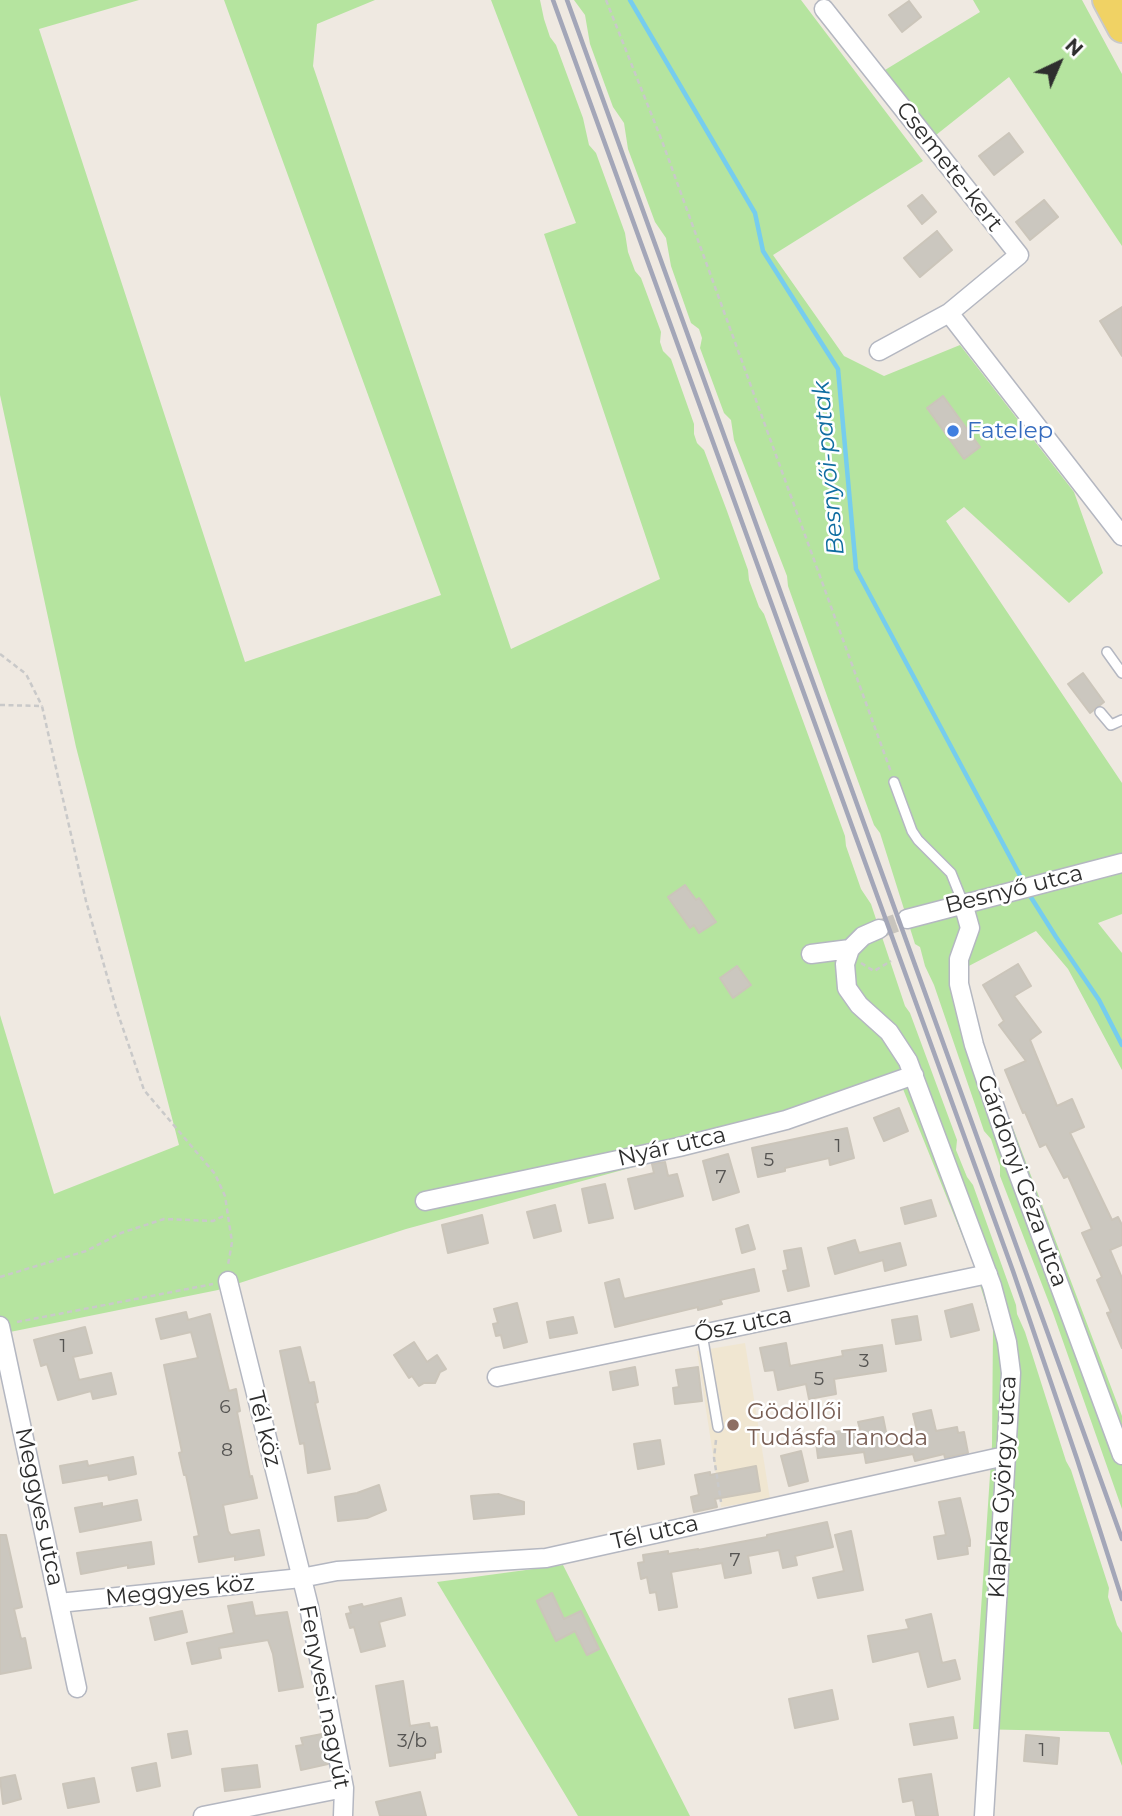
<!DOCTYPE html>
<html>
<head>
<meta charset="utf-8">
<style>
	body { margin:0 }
	#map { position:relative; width:1122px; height:1816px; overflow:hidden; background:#efe9e1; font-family:Montserrat,sans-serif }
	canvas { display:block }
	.north { position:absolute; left:1024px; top:28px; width:70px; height:70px; -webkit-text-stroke:5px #fff; paint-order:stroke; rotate:44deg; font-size:19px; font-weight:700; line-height:28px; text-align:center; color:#2e2e2e }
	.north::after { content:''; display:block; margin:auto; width:24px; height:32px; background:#2e2e2e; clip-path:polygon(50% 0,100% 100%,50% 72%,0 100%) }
</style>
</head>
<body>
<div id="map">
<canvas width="1122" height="1816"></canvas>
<div class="north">N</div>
</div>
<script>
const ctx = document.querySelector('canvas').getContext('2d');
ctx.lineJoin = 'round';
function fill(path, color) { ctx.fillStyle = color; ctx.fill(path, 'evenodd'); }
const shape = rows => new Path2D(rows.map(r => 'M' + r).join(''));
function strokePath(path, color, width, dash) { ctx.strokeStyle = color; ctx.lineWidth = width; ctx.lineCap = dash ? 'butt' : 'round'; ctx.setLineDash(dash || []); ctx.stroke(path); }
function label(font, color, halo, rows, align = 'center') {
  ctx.font = font + ' Montserrat,sans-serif'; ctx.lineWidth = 5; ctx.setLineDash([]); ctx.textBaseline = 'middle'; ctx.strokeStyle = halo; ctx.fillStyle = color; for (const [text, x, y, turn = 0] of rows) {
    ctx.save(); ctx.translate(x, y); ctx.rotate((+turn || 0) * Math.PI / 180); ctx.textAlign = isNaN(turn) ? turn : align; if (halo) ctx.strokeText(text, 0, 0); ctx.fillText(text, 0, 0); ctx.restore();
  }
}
fill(shape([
	[745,1343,770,1499,721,1507,697,1351]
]), '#f0e6d1');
fill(shape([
	[0,0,139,0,39,29,245,662,441,595,224,0,375,0,317,24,313,66,511,649,660,579,544,234,576,223,491,0,540,0,544,19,550,37,556,45,583,118,589,145,596,153,625,233,628,252,635,271,641,278,661,332,660,342,663,351,671,359,694,424,694,434,697,443,704,450,727,511,748,570,749,580,759,607,764,614,845,836,846,846,861,889,871,904,905,1006,910,1013,957,1140,956,1150,967,1177,973,1185,1016,1305,1017,1314,1025,1332,1066,1461,1071,1470,1109,1588,1108,1597,1117,1625,1122,1633,1122,1766,1109,1732,973,1729,992,1445,993,1326,972,1260,903,1089,839,1111,406,1229,218,1290,0,1334,0,1015,54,1194,179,1145,76,747,0,395],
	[574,0,801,0,923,161,773,255,844,356,884,376,960,345,1074,492,1103,573,1069,603,964,507,946,521,1122,783,1122,914,1098,923,1122,953,1122,1070,1068,969,1036,931,963,969,991,1070,1122,1416,1122,1509,1053,1313,1000,1176,1000,1166,991,1139,984,1131,934,985,925,966,920,947,915,944,880,833,874,825,831,707,788,586,787,576,734,440,731,420,724,413,700,348,702,338,699,329,691,323,671,266,666,238,655,222,628,149,624,123,613,107,590,44,585,15],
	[973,0,1082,0,1122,74,1122,246,1009,77,936,135,885,70,980,12],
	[563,1565,690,1816,578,1816,437,1582]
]), '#b5e49f');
strokePath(shape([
	[630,0,755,213,763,251,838,369,856,569,1024,883],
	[1027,891,1056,937,1099,1000,1122,1045]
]), '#76cdee', 4.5);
const building = shape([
	[909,1,921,17,902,32,889,15,909,1],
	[1009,133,1023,152,994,175,979,156,1009,133],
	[922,195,936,212,922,224,908,206,922,195],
	[1044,200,1058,217,1030,240,1016,222,1044,200],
	[937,231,952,250,920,277,904,258,937,231],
	[1122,307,1122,356,1100,321,1122,307],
	[943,396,980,447,964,459,927,408,943,396],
	[1083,673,1104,702,1090,713,1068,684,1083,673],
	[685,885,696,900,699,898,716,922,699,933,694,925,690,928,668,897,685,885],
	[1018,964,1031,986,1014,996,1041,1032,1030,1040,1057,1106,1072,1099,1084,1127,1070,1133,1112,1220,1118,1217,1122,1225,1122,1245,1110,1250,1122,1278,1122,1348,1107,1313,1111,1312,1097,1280,1102,1277,1082,1233,1092,1229,1068,1176,1064,1178,1046,1144,1040,1147,1025,1112,1023,1113,1005,1070,1026,1061,999,1025,1004,1021,983,985,1018,964],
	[737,966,751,985,733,998,720,978,737,966],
	[899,1108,908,1131,884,1141,874,1118,899,1108],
	[847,1128,854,1158,830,1165,829,1158,785,1168,785,1171,758,1177,752,1148,847,1128],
	[728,1154,739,1192,713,1200,703,1161,728,1154],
	[665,1162,668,1176,677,1174,683,1196,635,1209,628,1179,654,1173,652,1164,665,1162],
	[605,1184,613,1218,589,1223,582,1189,605,1184],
	[931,1200,936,1216,905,1224,901,1208,931,1200],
	[555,1205,561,1231,534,1238,527,1212,555,1205],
	[482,1215,488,1243,448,1253,442,1225,482,1215],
	[748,1225,755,1249,742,1253,736,1229,748,1225],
	[855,1240,859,1253,900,1243,906,1265,885,1271,883,1260,835,1274,828,1248,855,1240],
	[801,1248,809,1286,788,1291,783,1271,788,1270,784,1251,801,1248],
	[754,1269,759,1291,720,1300,722,1304,698,1310,698,1307,615,1327,605,1283,619,1279,624,1299,754,1269],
	[517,1303,527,1342,504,1348,501,1335,496,1336,493,1324,498,1323,494,1309,517,1303],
	[972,1304,979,1330,951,1337,945,1311,972,1304],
	[186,1312,188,1320,210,1314,229,1391,236,1389,240,1411,237,1412,250,1477,252,1476,257,1498,223,1505,228,1531,231,1535,259,1530,264,1555,235,1560,235,1556,199,1562,194,1537,199,1536,186,1475,184,1475,179,1453,182,1452,164,1365,198,1358,191,1332,161,1339,156,1319,186,1312],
	[917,1316,921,1340,896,1344,892,1320,917,1316],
	[573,1317,577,1333,550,1338,547,1322,573,1317],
	[85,1327,92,1353,73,1357,79,1380,111,1373,116,1394,93,1399,91,1391,58,1400,47,1364,41,1366,34,1340,85,1327],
	[414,1342,427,1362,437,1355,446,1369,440,1372,435,1383,424,1383,419,1386,412,1376,409,1378,394,1355,414,1342],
	[786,1343,790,1366,843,1356,842,1351,882,1345,886,1371,834,1379,836,1394,809,1399,806,1384,778,1390,774,1370,765,1371,760,1348,786,1343],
	[300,1347,309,1383,314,1382,318,1402,315,1403,330,1469,308,1473,304,1443,300,1444,280,1351,300,1347],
	[635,1367,638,1385,613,1390,610,1372,635,1367],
	[698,1367,702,1401,675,1404,673,1388,679,1387,676,1370,698,1367],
	[931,1410,936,1431,957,1427,958,1433,964,1432,968,1453,945,1458,944,1454,915,1461,913,1454,866,1463,864,1452,818,1458,815,1434,860,1429,858,1422,883,1417,889,1447,919,1439,913,1414,931,1410],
	[660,1440,664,1464,638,1469,634,1444,660,1440],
	[801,1451,808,1481,789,1486,781,1456,801,1451],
	[133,1457,136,1474,109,1480,108,1475,63,1483,60,1466,87,1461,88,1466,133,1457],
	[756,1466,760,1491,715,1499,717,1507,694,1512,691,1497,699,1495,695,1475,710,1472,710,1475,756,1466],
	[379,1485,386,1510,367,1518,338,1521,335,1497,357,1493,379,1485],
	[498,1494,524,1502,524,1514,474,1519,471,1496,498,1494],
	[960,1498,970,1540,970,1546,967,1546,968,1554,938,1559,934,1537,946,1535,939,1502,960,1498],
	[137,1500,141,1520,80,1532,75,1508,102,1503,102,1507,137,1500],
	[827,1522,833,1547,795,1556,797,1565,783,1568,779,1550,748,1556,751,1573,725,1578,722,1563,671,1572,677,1607,659,1610,656,1592,650,1593,647,1577,641,1579,638,1563,644,1562,643,1555,668,1551,668,1554,698,1549,698,1550,767,1537,767,1535,827,1522],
	[851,1531,863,1590,818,1598,813,1578,844,1571,835,1535,851,1531],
	[0,1535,6,1535,22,1607,14,1609,21,1639,25,1638,31,1668,0,1674,0,1535],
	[151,1542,154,1564,128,1568,128,1565,81,1574,77,1553,151,1542],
	[552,1593,564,1619,581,1611,599,1649,587,1655,575,1631,556,1641,537,1601,552,1593],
	[401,1598,405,1615,379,1622,385,1646,361,1652,354,1627,350,1628,346,1614,351,1613,349,1607,362,1604,363,1607,401,1598],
	[252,1602,255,1616,287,1612,303,1687,279,1691,273,1654,268,1640,219,1648,221,1658,192,1664,187,1643,234,1633,228,1606,252,1602],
	[182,1611,187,1632,155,1640,150,1618,182,1611],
	[931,1614,942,1663,955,1660,960,1679,928,1687,919,1651,873,1662,868,1636,909,1629,906,1620,931,1614],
	[403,1681,410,1726,429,1723,430,1728,437,1727,441,1752,435,1753,435,1758,390,1766,376,1686,403,1681],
	[832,1690,838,1719,795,1728,789,1699,832,1690],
	[953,1717,957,1738,914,1745,910,1724,953,1717],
	[187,1731,191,1754,172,1758,168,1734,187,1731],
	[322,1734,328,1764,301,1770,296,1746,303,1745,301,1738,322,1734],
	[1026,1735,1059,1738,1057,1764,1024,1761,1026,1735],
	[156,1763,160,1786,137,1791,132,1768,156,1763],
	[257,1765,260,1787,225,1791,222,1769,257,1765],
	[931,1774,938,1816,916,1816,913,1800,903,1802,899,1779,931,1774],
	[15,1775,21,1799,3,1804,0,1778,15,1775],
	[94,1778,99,1802,68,1808,63,1784,94,1778],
	[420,1792,426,1816,380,1816,376,1802,420,1792]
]);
fill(building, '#cbc7bf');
strokePath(building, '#cbc5ba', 2);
strokePath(shape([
	[879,929,907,919]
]), '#c8c4bd', 18, [18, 9]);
const lane = shape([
	[1107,652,1122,673],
	[1100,712,1111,725,1122,720],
	[894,782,912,831,918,840,951,873,963,903],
	[702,1334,718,1427]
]);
const street = shape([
	[824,9,1019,255,949,313],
	[879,351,949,313,1122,536],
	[963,903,970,928,959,959,959,984,974,1045,1008,1146,1122,1455],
	[907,919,1122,863],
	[879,929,863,936,850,949,845,964,847,988,859,1005,889,1032,908,1061,992,1286,1007,1342,1011,1373,984,1816],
	[811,954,850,949],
	[425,1201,679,1147,786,1120,914,1075],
	[228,1281,309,1607,344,1788,343,1816],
	[0,1326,77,1688],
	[497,1377,988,1274],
	[59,1603,301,1578,337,1571,546,1558,1005,1456],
	[203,1816,344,1788]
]);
const primary = shape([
	[1107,0,1122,28]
]);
strokePath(lane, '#b4b7c1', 12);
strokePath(street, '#b4b7c1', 21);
strokePath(primary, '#c9c9c9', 32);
strokePath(shape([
	[606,0,662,141,891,772],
	[0,654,26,674,42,706],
	[0,705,42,706,86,901,116,1008,144,1090,215,1174,225,1196,232,1242,228,1265],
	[861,963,874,971,891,961],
	[0,1277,86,1251,121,1233,164,1219,213,1221,226,1215],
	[17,1322,213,1284],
	[716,1440,714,1458,721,1502]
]), '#c9c9c9', 2.5, [5, 3.5]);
strokePath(lane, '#fff', 9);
strokePath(street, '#fff', 18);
strokePath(primary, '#f0d264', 28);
strokePath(shape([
	[553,0,1013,1271,1077,1459,1122,1599],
	[567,0,1122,1539]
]), '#a3a6b8', 4.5);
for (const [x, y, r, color] of [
	[953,431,7,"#3f7fe0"],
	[733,1425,7,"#8d6e63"]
]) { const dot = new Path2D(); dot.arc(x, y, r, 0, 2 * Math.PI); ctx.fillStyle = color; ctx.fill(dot); strokePath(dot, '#fff', 2.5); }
label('19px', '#555452', null, [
	["1",838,1146],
	["5",769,1160],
	["7",721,1177],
	["1",63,1346],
	["3",864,1361],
	["5",819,1379],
	["6",225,1407],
	["8",227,1450],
	["7",735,1560],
	["3/b",412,1741],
	["1",1042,1750]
]);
label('23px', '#2e2e2e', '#fff', [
	["Csemete-kert",949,167,52],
	["Besnyő utca",1014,890,-14],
	["Nyár utca",672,1147,-13],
	["Gárdonyi Géza utca",1022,1181,70],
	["Ősz utca",743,1325,-12],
	["Tél köz",264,1429,76],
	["Klapka György utca",1003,1487,-87],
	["Meggyes utca",39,1507,78],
	["Tél utca",655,1533,-13],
	["Meggyes köz",180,1591,-6],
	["Fenyvesi nagyút",324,1697,79]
]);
label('23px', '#366cbe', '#fff', [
	["Fatelep",967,431]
], 'left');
label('23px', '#785e54', '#fff', [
	["Gödöllői",747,1412],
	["Tudásfa Tanoda",747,1438]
], 'left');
label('italic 24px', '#0f6da1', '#fff', [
	["Besnyői-patak",829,468,-95]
]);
</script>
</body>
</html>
